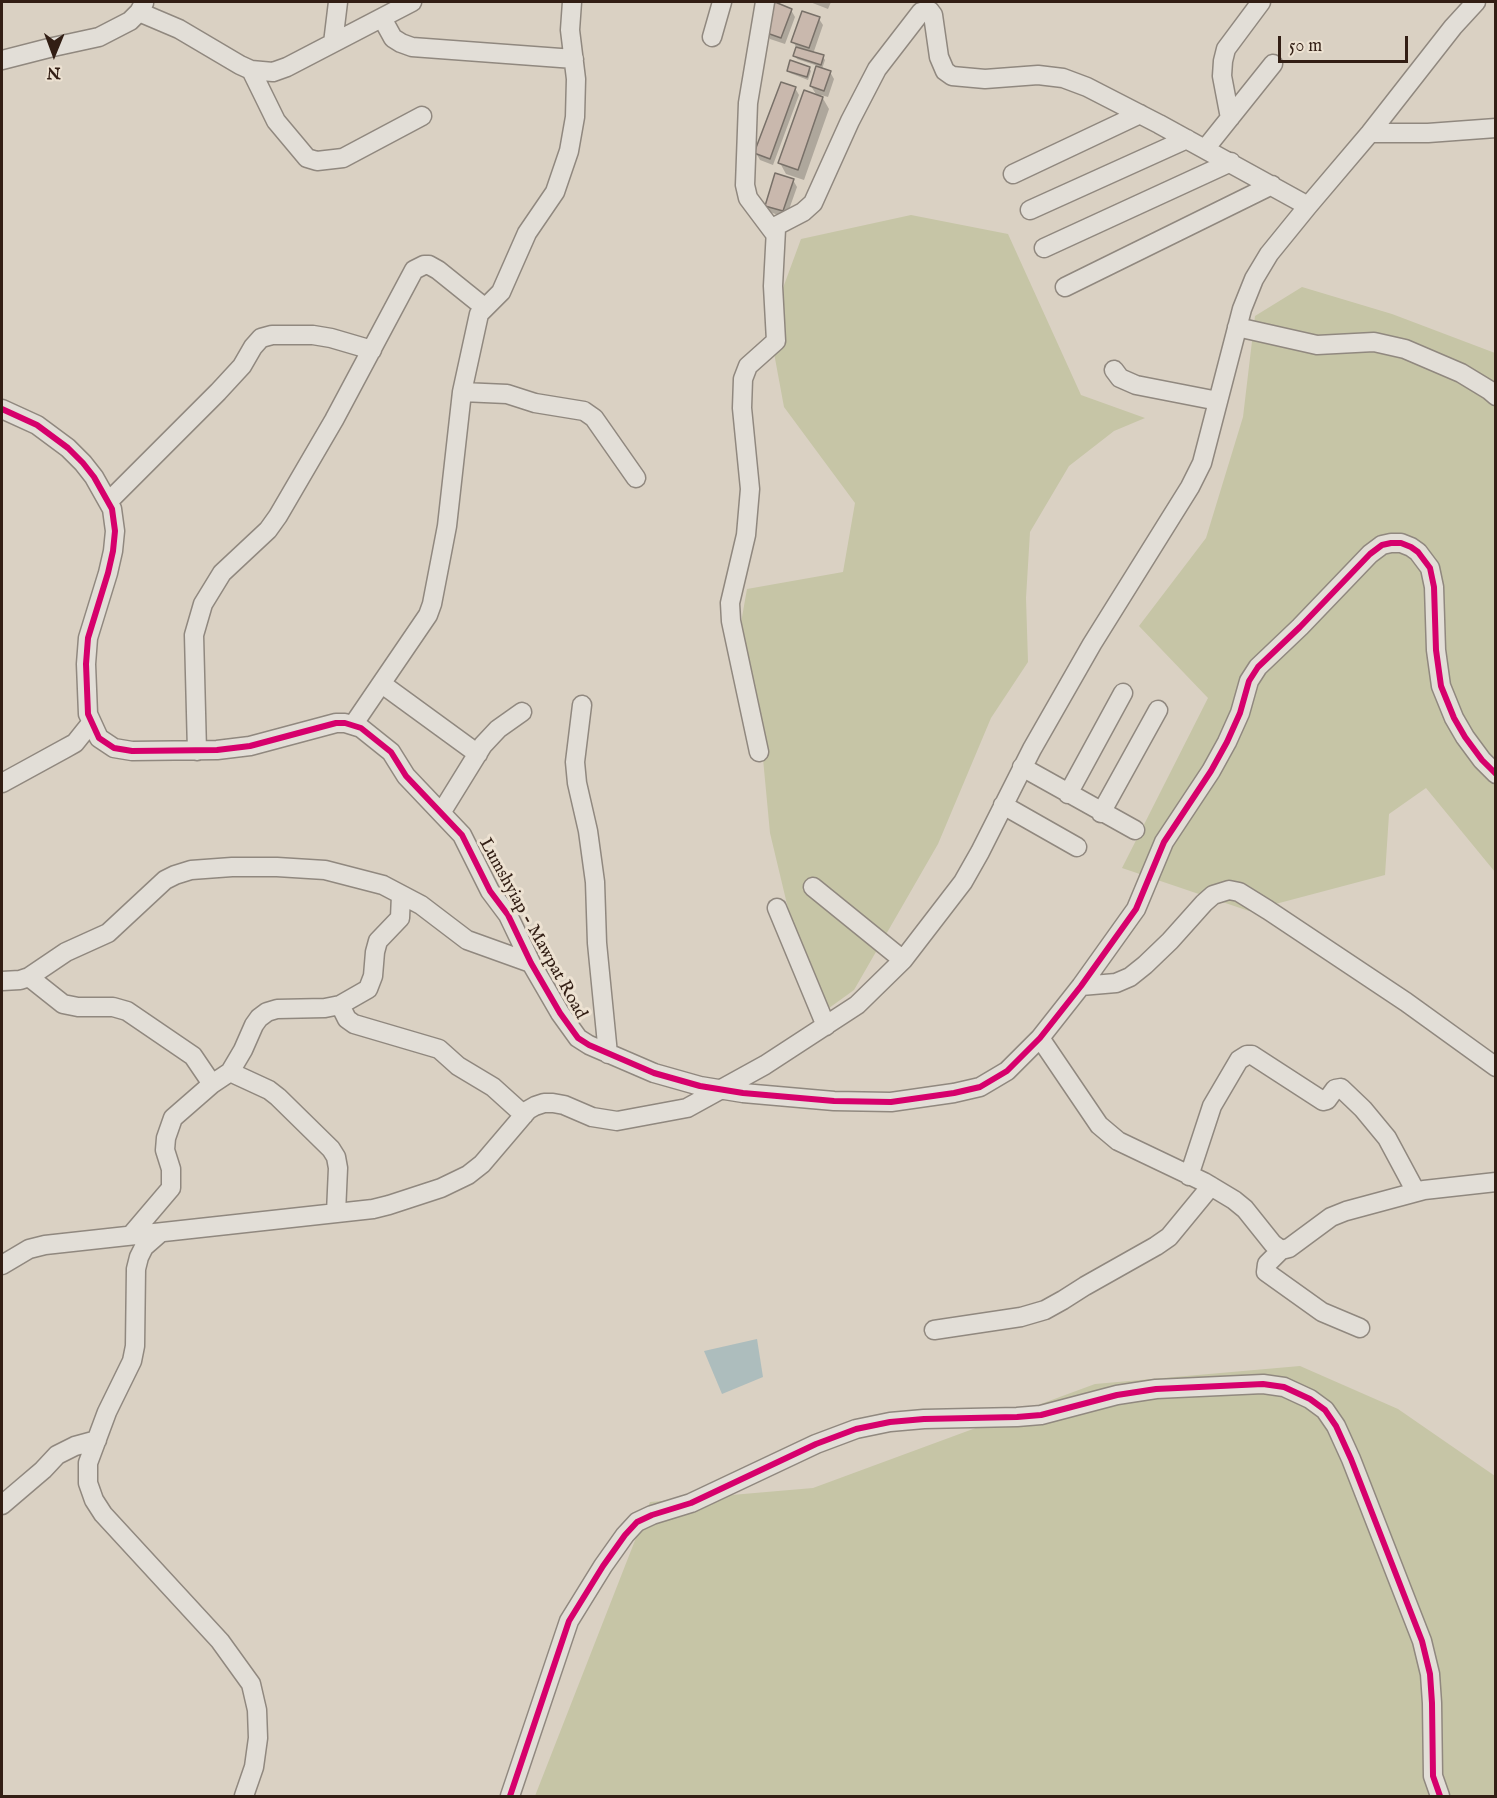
<!DOCTYPE html>
<html>
<head>
<meta charset="utf-8">
<style>
	body { margin:0 }
	#map { position:relative; width:1497px; height:1798px; overflow:hidden; background:#dad1c3; font-family:"IM FELL English",serif }
	canvas { display:block }
	.frame { position:absolute; inset:0; border:3px solid #321e14; pointer-events:none }
	.north { position:absolute; left:24px; top:24px; width:60px; height:60px; -webkit-text-stroke:4px #ede2d2; paint-order:stroke; rotate:181deg; font-size:16px; font-weight:700; line-height:24px; text-align:center; color:#321e14 }
	.north::after { content:''; display:block; margin:auto; width:21px; height:27px; background:#321e14; clip-path:polygon(50% 0,100% 100%,50% 72%,0 100%) }
	.scale { position:absolute; left:1278px; top:36px; width:130px; height:27px; box-sizing:border-box; border:3px solid #321e14; border-top:0; padding-left:8px; font-size:18px; line-height:21px; white-space:nowrap; color:#321e14; -webkit-text-stroke:4px #ede2d2; paint-order:stroke }
</style>
</head>
<body>
<div id="map">
<canvas width="1497" height="1798"></canvas>
<div class="frame"></div>
<div class="north">N</div>
<div class="scale">50 m</div>
</div>
<script>
const ctx = document.querySelector('canvas').getContext('2d');
ctx.lineJoin = 'round';
function fill(path, color) { ctx.fillStyle = color; ctx.fill(path, 'evenodd'); }
const shape = rows => new Path2D(rows.map(r => 'M' + r).join(''));
function strokePath(path, color, width, dash) { ctx.strokeStyle = color; ctx.lineWidth = width; ctx.lineCap = dash ? 'butt' : 'round'; ctx.setLineDash(dash || []); ctx.stroke(path); }
function label(font, color, halo, rows, align = 'center') {
  ctx.font = font + ' "IM FELL English",serif'; ctx.lineWidth = 6; ctx.setLineDash([]); ctx.textBaseline = 'middle'; ctx.strokeStyle = halo; ctx.fillStyle = color; for (const [text, x, y, turn = 0] of rows) {
    ctx.save(); ctx.translate(x, y); ctx.rotate((+turn || 0) * Math.PI / 180); ctx.textAlign = isNaN(turn) ? turn : align; if (halo) ctx.strokeText(text, 0, 0); ctx.fillText(text, 0, 0); ctx.restore();
  }
}
fill(shape([
	[911,215,1008,234,1081,395,1145,418,1114,431,1069,466,1030,532,1026,598,1028,662,991,718,938,844,854,990,818,1016,791,921,770,833,762,748,739,634,747,589,843,572,855,503,784,407,769,326,801,239],
	[1302,287,1392,314,1495,353,1495,872,1426,788,1389,814,1385,875,1249,911,1122,868,1208,698,1139,626,1206,538,1243,417,1255,316],
	[1300,1366,1398,1409,1495,1476,1495,1796,535,1796,650,1502,813,1488,1095,1384]
]), '#c6c5a6');
fill(shape([
	[757,1339,763,1377,722,1394,704,1351]
]), '#adbdbd');
fill(shape([
	[810,2,831,2,828,9],
	[791,10,795,17,785,44,770,39,766,32],
	[819,19,823,25,813,54,823,57,825,60,822,69,830,72,834,79,828,97,821,95,829,109,804,180,786,174,780,163,817,96,811,86,818,66,797,59,795,56,797,49,793,41],
	[809,68,811,71,808,80,790,73,788,70],
	[795,88,799,95,773,165,760,160,756,153],
	[793,180,797,187,786,218,770,212,766,205]
]), '#0003');
const building = shape([
	[775,2,792,9,781,38,764,32,775,2],
	[802,11,820,17,809,48,791,42,802,11],
	[796,47,824,55,821,65,793,56,796,47],
	[790,60,810,67,807,77,787,71,790,60],
	[816,66,831,71,824,91,810,86,816,66],
	[781,82,796,87,770,159,754,153,781,82],
	[804,90,823,97,798,170,778,163,804,90],
	[775,173,794,179,783,211,765,206,775,173]
]);
fill(building, '#c9b8ad');
strokePath(building, '#787068', 1.5);
const street = shape([
	[765,2,748,103,745,185,748,198,775,234],
	[139,12,179,29,240,65,251,70,273,72,287,67,412,2],
	[382,18,393,38,401,43,412,47,574,59],
	[712,37,722,2],
	[333,43,338,2],
	[2,60,53,47,99,37,130,21,139,12,144,3],
	[251,70,276,121,307,158,317,161,343,158,422,116],
	[1230,118,1222,76,1223,61,1226,49,1261,2],
	[1370,133,1428,133,1496,128],
	[1205,149,1273,64],
	[1013,174,1140,114],
	[1030,210,1187,139],
	[1044,248,1231,162],
	[1065,287,1272,185],
	[1237,327,1317,345,1374,342,1405,349,1461,373,1489,390,1496,396],
	[1114,370,1120,378,1136,385,1218,401],
	[462,392,507,394,535,403,584,411,594,418,636,478],
	[2,409,37,425,68,448,83,463,94,477,112,509,115,531,113,551,108,573,88,638,86,664,88,714,99,738,114,748,132,751,217,750,250,746,336,723,345,723,361,728,391,752,406,776,462,835,490,891,508,915,531,963,560,1013,578,1038,589,1045,654,1073,700,1086,743,1093,834,1101,891,1102,954,1093,980,1087,1007,1071,1040,1038,1081,986,1136,909,1164,842,1211,771,1227,742,1240,713,1249,681,1258,667,1300,627,1370,554,1382,545,1391,543,1401,543,1411,547,1418,552,1430,568,1434,587,1436,650,1441,686,1454,718,1465,737,1482,760,1496,774],
	[109,501,218,392,242,366,253,347,261,338,272,335,313,335,331,338,372,350],
	[382,684,478,754],
	[582,705,575,762,577,783,588,831,595,882,597,943,608,1054],
	[353,725,428,615,432,604,447,526,462,392,479,314,501,292,527,233,555,192,569,151,575,117,576,79,570,30,572,2],
	[197,751,194,635,203,604,222,573,268,530,278,516,334,420,414,270,424,265,429,265,438,270,484,307],
	[759,752,731,621,730,603,746,535,750,489,742,408,743,379,748,366,776,341,773,286,776,229,778,225,803,212,813,203,850,121,877,69,921,12,930,11,933,15,939,57,945,71,952,76,985,79,1038,75,1063,78,1087,87,1159,124,1308,206],
	[1022,767,1135,830],
	[2,783,66,748,75,743,91,723],
	[1068,794,1123,693],
	[1003,805,1077,847],
	[441,813,483,745,498,729,522,712],
	[1101,813,1158,710],
	[813,887,903,960],
	[777,908,826,1026],
	[29,977,63,1004,78,1007,113,1007,127,1011,193,1056,212,1084,230,1072,243,1050,254,1025,259,1018,267,1012,277,1009,325,1008,340,1005,368,989,373,976,375,952,378,941,400,918,401,895],
	[2,981,20,980,29,977,66,952,108,933,165,880,175,875,191,870,232,867,277,867,325,870,383,885,421,905,467,940,531,963],
	[1081,986,1116,983,1130,977,1145,965,1170,941,1204,903,1213,895,1229,890,1239,892,1268,910,1406,1002,1496,1067],
	[340,1005,347,1019,354,1024,439,1049,458,1066,493,1087,524,1115],
	[1040,1038,1099,1125,1118,1141,1204,1182,1234,1200,1245,1209,1273,1244,1281,1250,1289,1248,1331,1217,1346,1211,1424,1190,1496,1182],
	[230,1072,269,1090,278,1097,331,1149,336,1157,338,1168,336,1213],
	[1189,1176,1212,1106,1239,1060,1247,1055,1252,1055,1323,1101,1327,1100,1335,1089,1341,1088,1363,1109,1387,1138,1416,1192],
	[160,1233,144,1247,139,1257,136,1269,135,1346,132,1361,107,1412,88,1463,88,1483,94,1500,103,1514,220,1641,251,1684,257,1710,258,1738,254,1767,244,1796],
	[131,1235,171,1188,171,1169,165,1150,166,1138,173,1118,212,1084],
	[1281,1250,1267,1264,1266,1272,1322,1312,1360,1328],
	[2,1265,29,1249,45,1245,373,1209,389,1205,441,1188,468,1175,482,1164,528,1110,535,1106,544,1103,553,1103,564,1105,592,1117,617,1121,687,1108,765,1065,857,1005,903,960,963,882,980,852,1032,749,1092,644,1190,487,1202,463,1242,309,1254,279,1269,254,1308,206,1370,133,1453,27,1476,2],
	[934,1330,1021,1317,1045,1310,1063,1300,1085,1286,1156,1246,1169,1237,1211,1186],
	[2,1505,43,1470,57,1455,75,1446,97,1440],
	[510,1796,569,1621,603,1566,625,1535,637,1522,652,1515,691,1503,816,1444,856,1429,890,1422,924,1419,1017,1417,1041,1415,1117,1395,1156,1389,1263,1384,1284,1387,1310,1399,1325,1410,1336,1426,1351,1459,1422,1641,1430,1674,1432,1703,1433,1776,1440,1796]
]);
strokePath(street, '#90887f', 21);
strokePath(street, '#e2ded7', 18);
strokePath(shape([
	[2,409,37,425,68,448,83,463,94,477,112,509,115,531,113,551,108,573,88,638,86,664,88,714,99,738,114,748,132,751,217,750,250,746,336,723,345,723,361,728,391,752,406,776,462,835,490,891,508,915,531,963,560,1013,578,1038,589,1045,654,1073,700,1086,743,1093,834,1101,891,1102,954,1093,980,1087,1007,1071,1040,1038,1081,986,1136,909,1164,842,1211,771,1227,742,1240,713,1249,681,1258,667,1300,627,1370,554,1382,545,1391,543,1401,543,1411,547,1418,552,1430,568,1434,587,1436,650,1441,686,1454,718,1465,737,1482,760,1496,774],
	[510,1796,569,1621,603,1566,625,1535,637,1522,652,1515,691,1503,816,1444,856,1429,890,1422,924,1419,1017,1417,1041,1415,1117,1395,1156,1389,1263,1384,1284,1387,1310,1399,1325,1410,1336,1426,1351,1459,1422,1641,1430,1674,1432,1703,1433,1776,1440,1796]
]), '#d6006c', 6);
label('18px', '#321e14', '#ede2d2', [
	["Lumshyiap - Mawpat Road",532,929,61]
]);
</script>
</body>
</html>
